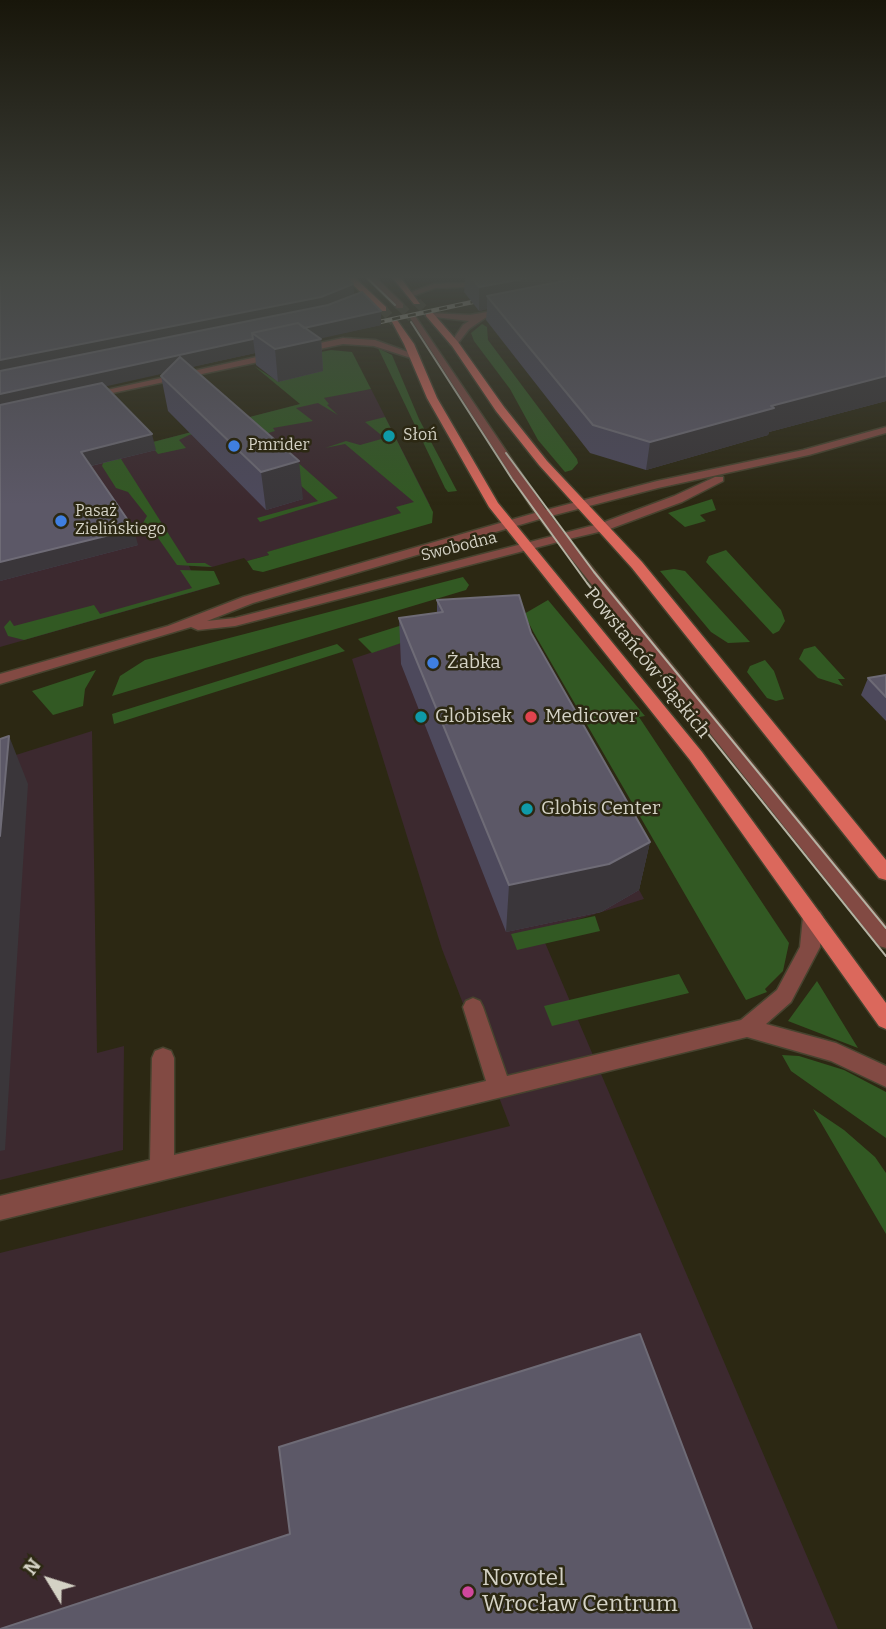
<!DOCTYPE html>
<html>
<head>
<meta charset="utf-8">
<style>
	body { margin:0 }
	#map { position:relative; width:886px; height:1629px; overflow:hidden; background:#2c2813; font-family:Bitter,serif }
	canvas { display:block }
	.north { position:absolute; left:14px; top:1545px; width:70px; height:70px; -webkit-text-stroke:5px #2c2813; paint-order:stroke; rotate:308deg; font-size:19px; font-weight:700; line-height:28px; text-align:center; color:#d4d2c5 }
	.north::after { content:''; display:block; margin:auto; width:24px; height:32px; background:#d4d2c5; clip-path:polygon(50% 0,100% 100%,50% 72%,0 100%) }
</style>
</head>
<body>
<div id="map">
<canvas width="886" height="1629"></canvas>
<div class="north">N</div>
</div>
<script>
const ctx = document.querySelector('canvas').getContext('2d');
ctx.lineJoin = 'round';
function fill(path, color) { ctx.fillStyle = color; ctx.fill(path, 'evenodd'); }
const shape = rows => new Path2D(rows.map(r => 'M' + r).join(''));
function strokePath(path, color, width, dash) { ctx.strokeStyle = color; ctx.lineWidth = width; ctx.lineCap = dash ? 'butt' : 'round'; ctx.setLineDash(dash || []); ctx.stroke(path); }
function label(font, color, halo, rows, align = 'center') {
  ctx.font = font + ' Bitter,serif'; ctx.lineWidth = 5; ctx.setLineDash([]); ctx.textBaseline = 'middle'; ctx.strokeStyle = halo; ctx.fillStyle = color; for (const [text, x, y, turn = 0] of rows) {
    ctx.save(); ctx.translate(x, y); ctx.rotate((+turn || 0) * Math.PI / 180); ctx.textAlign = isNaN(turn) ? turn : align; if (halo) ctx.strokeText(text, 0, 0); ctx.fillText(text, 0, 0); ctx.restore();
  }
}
fill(shape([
	[371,389,430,505,268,552,269,555,247,561,244,558,212,567,189,566,200,590,0,647,0,425,149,443,351,391],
	[445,628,527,680,644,899,540,931,838,1629,0,1629,0,1253,510,1126,442,949,352,659],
	[92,731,97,1053,124,1046,123,1150,0,1180,0,760]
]), '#3c292f');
fill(shape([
	[482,324,487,327,488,340,577,459,578,463,572,470,565,472,538,440,510,389,474,341,471,333],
	[378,348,392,355,419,419,457,491,448,492,445,488],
	[331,350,352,352,371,389,324,398,329,404,327,405,338,415,318,403,296,408,313,421,273,428,275,431,258,436,228,426,189,435,179,440,186,448,158,454,149,443,300,404,254,366,279,382,301,356],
	[385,417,433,512,432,523,263,572,253,570,247,561,269,555,267,552,401,513,396,507,414,502,345,444,325,448,346,441,360,445,385,438,365,422],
	[286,452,338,498,260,522,257,518,318,501,269,457],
	[121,459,187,563,205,563,212,567,177,565,156,535,146,531,143,523,147,516,128,492,116,488,102,466,104,460],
	[712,499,716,510,700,515,706,521,685,527,668,513],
	[726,550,781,610,785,621,779,631,773,634,706,562,709,556],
	[674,569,685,571,750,642,728,643,711,632,660,571],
	[180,570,214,571,220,584,24,640,8,636,4,627,10,620,14,626,94,605,100,614,192,588],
	[463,577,469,585,466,590,112,696,120,676,145,660],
	[548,600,645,716,639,717,789,943,783,971,765,989,767,992,746,1000,534,633,524,614],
	[450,610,445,628,372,653,358,639],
	[337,644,345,651,114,724,112,714],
	[815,646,845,679,838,679,843,686,818,678,799,659,804,649],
	[765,660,774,671,784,699,776,701,767,698,747,672,750,666],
	[96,670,85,689,83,706,53,715,32,691],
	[595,916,600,931,517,950,511,934],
	[679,974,689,993,552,1026,544,1006],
	[817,981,858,1048,788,1021],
	[782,1055,799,1056,844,1070,886,1092,886,1138,791,1071],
	[813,1109,844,1130,875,1157,886,1173,886,1234]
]), '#325923');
strokePath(shape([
	[400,306,412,318]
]), '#45422e', 9, [9, 4.5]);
strokePath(shape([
	[417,302,429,314],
	[383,309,394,322]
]), '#45422e', 9, [9, 4.5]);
const minor = shape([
	[366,277,375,277,403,304,403,308,397,308,366,277],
	[498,277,516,277,465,287,435,288,410,297,406,294,434,284,465,283,498,277],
	[510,308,513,313,485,318,469,329,455,347,450,344,463,325,469,321,426,316,430,313,470,315,510,308],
	[409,316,415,316,546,510,657,481,803,450,886,427,886,433,809,455,658,488,551,516,564,533,599,524,674,496,715,477,723,477,723,481,682,502,607,530,569,539,886,926,886,948,879,946,558,542,235,626,198,630,191,627,0,684,0,674,168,626,243,597,535,513,409,316],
	[540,519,553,536,235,618,207,621,253,603,540,519],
	[343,338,375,340,419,356,414,359,374,346,343,344,89,398,84,395,343,338],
	[813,909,820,912,823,917,820,947,791,1002,766,1024,836,1043,886,1066,886,1087,831,1061,747,1037,0,1220,0,1196,150,1160,152,1058,155,1051,163,1048,171,1051,174,1058,174,1155,486,1081,463,1007,466,1001,473,998,480,1001,483,1007,507,1076,741,1020,777,990,800,947,803,917,806,912,813,909]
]);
const major = shape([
	[345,277,354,277,386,307,386,311,380,311,345,277],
	[392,277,400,277,420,304,414,304,392,277],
	[426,312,432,312,458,342,504,407,547,461,642,562,886,860,886,880,879,878,632,568,539,465,496,411,452,346,426,316,426,312],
	[391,320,397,320,414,344,437,398,498,503,702,752,886,1003,886,1029,879,1026,690,760,489,507,427,398,404,344,391,320]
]);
strokePath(minor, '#47432f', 3);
strokePath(major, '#47432f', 3);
fill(minor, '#824a43');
fill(major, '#db685c');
strokePath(shape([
	[366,277,395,305],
	[411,322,512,479,587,583,886,956],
	[506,453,594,572,886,928]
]), '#b4b2a3', 2);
const rail = shape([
	[361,326,491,298]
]);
strokePath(rail, '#b4b2a3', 4.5);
strokePath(rail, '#2c2813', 2.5, [8]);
fill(shape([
	[0,277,353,284,354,295,381,311,381,325,320,338,321,339,323,371,278,382,256,365,255,353,191,367,303,499,266,510,168,411,161,376,163,373,105,386,156,450,91,466,138,545,0,581],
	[465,277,878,277,886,285,886,401,769,432,768,435,646,470,590,453,486,320,487,309,479,311,464,292],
	[437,600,531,633,650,842,639,890,601,912,506,932,401,664,399,618,437,613],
	[886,675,886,721,861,695,868,678]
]), '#4d495c');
fill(shape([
	[533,277,652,277,487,296,487,309,479,311,479,287],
	[353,284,354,297,322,309,0,375,0,360],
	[381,311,381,325,274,349,259,338],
	[253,339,255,353,0,410,0,394],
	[321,339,323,371,278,382,275,349],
	[886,376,886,401,769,432,768,435,646,470,650,442,771,406],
	[152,434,156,450,86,467,81,452],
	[299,461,303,499,266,510,261,472],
	[134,529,138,545,0,581,0,562],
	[9,736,28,784,5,1150,0,1151,0,836],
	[650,842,639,890,601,912,506,932,509,885]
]), '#3a363a');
const building = shape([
	[0,277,346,277,353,284,321,297,0,360,0,277],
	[471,277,533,277,479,287,471,277],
	[584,277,878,277,886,285,886,376,771,406,774,408,650,442,593,425,487,296,584,277],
	[362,292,381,311,304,328,298,323,252,333,253,339,0,394,0,371,328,305,362,292],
	[298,323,321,339,275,349,252,333,298,323],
	[180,357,299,461,261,472,161,376,180,357],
	[102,383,152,434,81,452,134,529,0,562,0,405,102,383],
	[519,595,531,633,650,842,609,864,509,885,399,618,443,612,437,600,519,595],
	[886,675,886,697,868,678,886,675],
	[9,736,0,836,0,739,9,736],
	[640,1334,752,1629,0,1629,290,1534,279,1447,640,1334]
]);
fill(building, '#5c5867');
strokePath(building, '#6e6b76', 2);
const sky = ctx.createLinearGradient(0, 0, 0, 505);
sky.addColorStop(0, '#18160a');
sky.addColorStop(0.55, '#454844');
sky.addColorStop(1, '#45484400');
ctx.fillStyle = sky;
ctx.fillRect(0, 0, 886, 505);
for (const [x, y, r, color] of [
	[389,436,7,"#0f9aa8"],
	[234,446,7,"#3f7fe0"],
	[61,521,7,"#3f7fe0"],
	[433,663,7,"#3f7fe0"],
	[421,717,7,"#0f9aa8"],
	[531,717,7,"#e0444e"],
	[527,809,7,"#0f9aa8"],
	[468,1592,7,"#d1479c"]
]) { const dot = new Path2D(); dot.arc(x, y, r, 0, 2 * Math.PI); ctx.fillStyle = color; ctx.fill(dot); strokePath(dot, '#2c2813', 2.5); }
label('16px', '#d4d2c5', '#2c2813', [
	["Słoń",403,436],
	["Pmrider",248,446],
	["Pasaż",75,512],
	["Zielińskiego",75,530]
], 'left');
label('16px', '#d4d2c5', '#2c2813', [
	["Swobodna",459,547,-14]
]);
label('19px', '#d4d2c5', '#2c2813', [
	["Żabka",447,663],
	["Globisek",435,717],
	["Medicover",545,717],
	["Globis Center",541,809]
], 'left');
label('19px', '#d4d2c5', '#2c2813', [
	["Powstańców Śląskich",647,663,51]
]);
label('23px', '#d4d2c5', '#2c2813', [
	["Novotel",482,1579],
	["Wrocław Centrum",482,1605]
], 'left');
</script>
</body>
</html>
